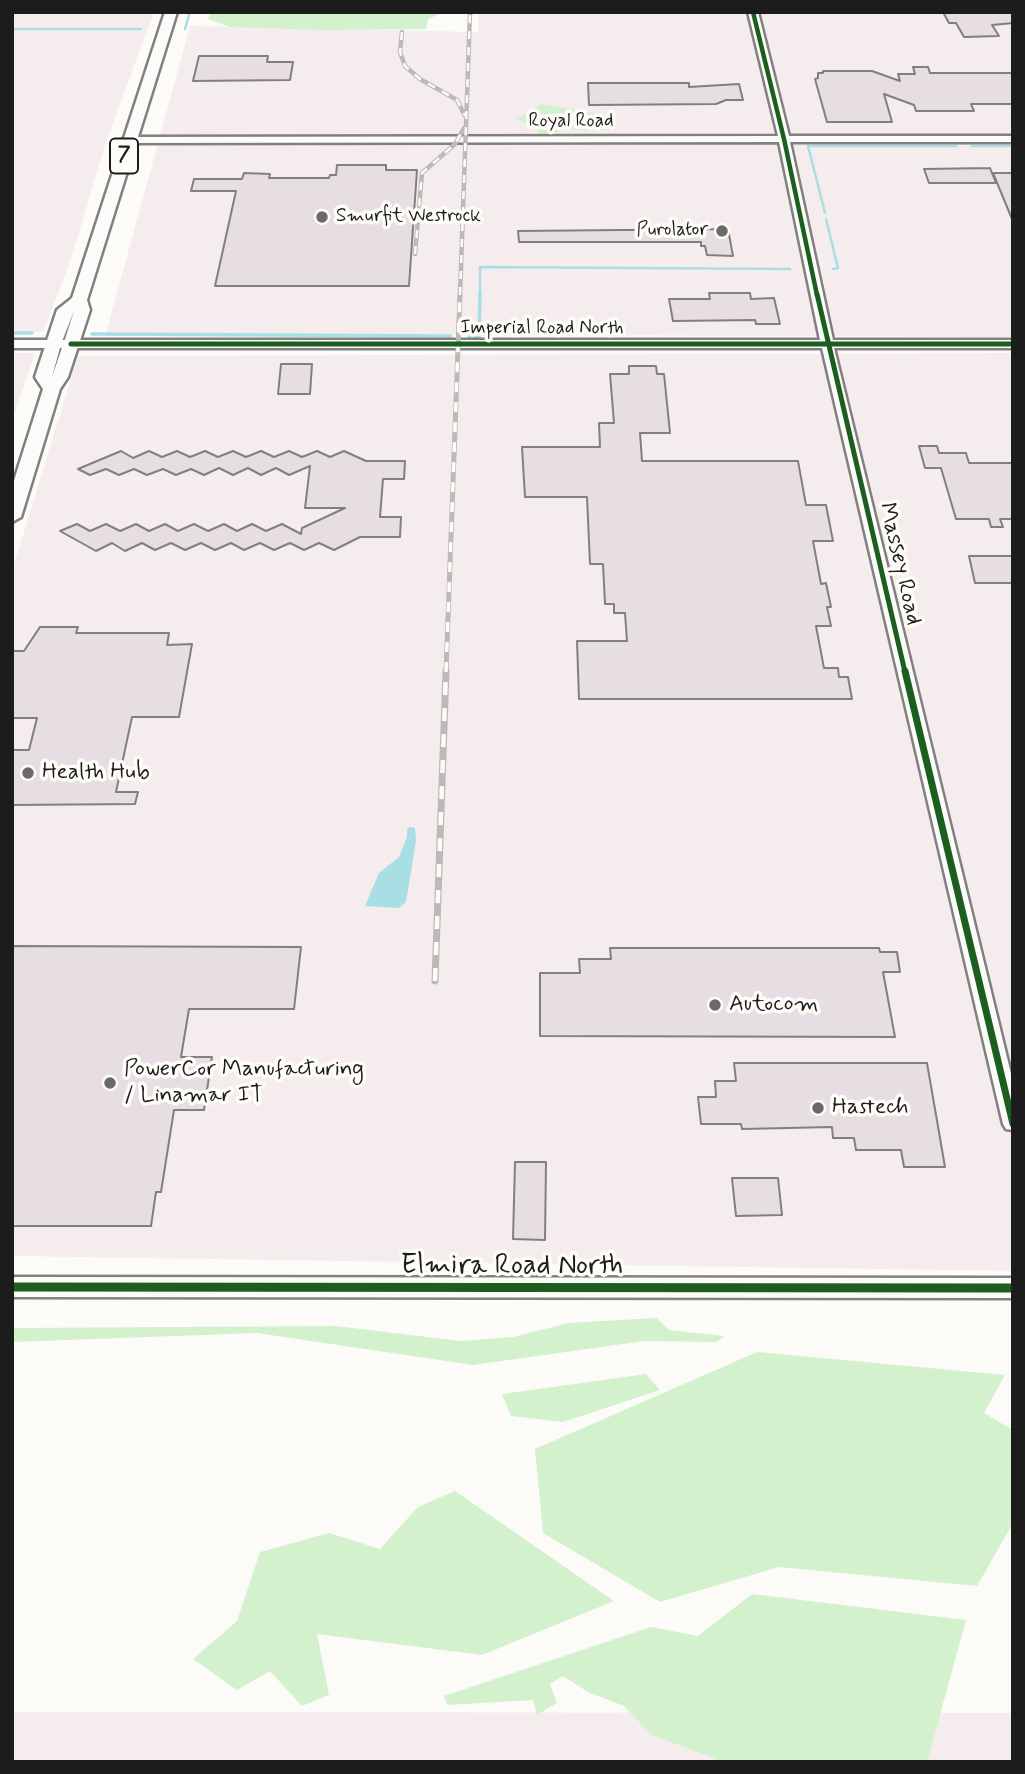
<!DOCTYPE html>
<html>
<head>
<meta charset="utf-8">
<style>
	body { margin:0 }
	#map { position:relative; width:1025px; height:1774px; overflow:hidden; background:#fcfbf8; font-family:Mynerve,sans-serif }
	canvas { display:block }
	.frame { position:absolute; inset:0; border:14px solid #1c1c1c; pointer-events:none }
</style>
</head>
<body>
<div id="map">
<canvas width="1025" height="1774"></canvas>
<div class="frame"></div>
</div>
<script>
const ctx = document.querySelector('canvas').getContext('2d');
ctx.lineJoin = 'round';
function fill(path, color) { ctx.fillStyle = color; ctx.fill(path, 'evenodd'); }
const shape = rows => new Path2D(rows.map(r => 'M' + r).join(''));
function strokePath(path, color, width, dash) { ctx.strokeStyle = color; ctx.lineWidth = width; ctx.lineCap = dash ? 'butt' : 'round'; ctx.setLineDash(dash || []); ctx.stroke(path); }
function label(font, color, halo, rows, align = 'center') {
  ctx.font = font + ' Mynerve,sans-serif'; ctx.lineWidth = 7; ctx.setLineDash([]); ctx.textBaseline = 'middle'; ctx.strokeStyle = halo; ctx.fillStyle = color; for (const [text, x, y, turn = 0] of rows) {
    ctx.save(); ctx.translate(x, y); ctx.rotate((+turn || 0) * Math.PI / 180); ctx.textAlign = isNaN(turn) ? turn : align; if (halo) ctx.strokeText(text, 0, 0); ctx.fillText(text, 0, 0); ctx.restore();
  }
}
fill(shape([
	[12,12,154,12,106,142,70,262,43,332,12,332],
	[479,12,1013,12,1013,337,106,333,190,26,478,32],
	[12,353,35,353,12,421],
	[1013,353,1013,1271,12,1256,12,571,78,356],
	[12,1712,1013,1713,1013,1762,12,1762]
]), '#f5ecee');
fill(shape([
	[211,12,444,12,428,19,426,29,323,30,230,27,208,19],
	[541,104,605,115,615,120,608,130,577,130,560,127,557,132,540,135,536,126,517,119],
	[657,1318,669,1330,725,1336,716,1342,644,1341,473,1365,257,1333,12,1342,12,1328,336,1326,460,1341,513,1337,569,1323],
	[757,1352,1005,1375,984,1413,1013,1430,1013,1523,977,1586,779,1567,660,1602,543,1533,535,1449],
	[646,1374,660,1390,563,1422,511,1416,502,1394],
	[455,1491,614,1601,482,1655,317,1634,329,1695,302,1706,270,1671,237,1690,193,1659,237,1621,260,1552,329,1533,380,1549,418,1507],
	[752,1594,966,1620,927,1762,716,1762,714,1758,652,1735,624,1706,588,1692,563,1676,550,1684,557,1703,537,1715,533,1700,447,1705,444,1696,651,1627,698,1636]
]), '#d3f1cd');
fill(shape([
	[410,827,415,828,416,841,406,902,399,908,365,906,379,873,399,857,407,837,407,829]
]), '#a7dfe5');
strokePath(shape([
	[12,29,141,29],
	[185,29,190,12],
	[971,146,1013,146],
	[825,213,808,146,957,146],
	[826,219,838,268,833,269],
	[480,295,480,267,790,269]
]), '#a7dfe5', 2.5);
strokePath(shape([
	[12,333,32,333],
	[92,334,451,336],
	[469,337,479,337,480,294]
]), '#a7dfe5', 3.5);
const building = shape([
	[943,12,1013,12,1013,23,992,25,999,36,964,37,956,23,949,23,943,12],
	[199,56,268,56,267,62,293,62,290,80,193,81,199,56],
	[913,67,928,67,930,73,1013,73,1013,104,971,104,974,111,916,111,914,105,884,94,892,122,827,122,815,79,818,78,818,73,823,73,823,71,872,71,900,81,898,74,915,74,913,67],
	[588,83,689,83,689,87,739,84,743,100,726,100,716,104,589,105,588,83],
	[337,165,386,165,386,170,417,170,409,286,215,286,236,191,191,191,194,179,242,179,244,173,270,174,269,178,329,178,330,175,336,175,337,165],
	[990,168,996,183,929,183,924,169,990,168],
	[993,173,1013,173,1013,219,1012,219,993,173],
	[728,229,733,256,707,255,705,246,701,246,701,242,519,242,518,231,728,229],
	[709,293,750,293,751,299,774,298,780,324,756,324,755,320,673,321,669,299,710,299,709,293],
	[281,364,312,364,310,394,278,394,281,364],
	[629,366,656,366,657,374,664,374,670,433,640,433,642,461,798,461,806,505,826,505,833,541,813,541,821,584,826,583,831,607,827,607,831,626,816,626,824,668,838,668,839,677,848,677,852,699,579,699,577,641,627,641,625,613,614,613,614,604,605,604,603,564,590,564,587,497,525,497,522,447,600,447,599,423,614,423,610,374,629,374,629,366],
	[919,446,937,446,939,453,966,453,969,463,1013,463,1013,519,1000,519,1003,527,991,527,989,519,956,519,941,468,925,468,919,446],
	[121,451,133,458,149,451,162,457,177,451,190,457,205,451,218,457,233,451,246,457,261,451,274,457,289,451,302,457,317,451,330,457,344,451,366,461,405,461,404,479,383,479,380,517,401,517,400,537,360,537,334,550,319,543,304,550,290,543,274,550,260,543,244,550,231,543,215,550,201,543,185,550,171,543,155,550,142,543,125,551,112,543,96,551,60,531,77,524,90,531,106,524,120,531,136,524,149,531,165,524,178,531,194,524,208,531,224,524,237,531,252,524,266,531,282,524,301,534,302,528,345,508,305,508,310,466,289,475,276,468,261,475,248,468,233,475,219,468,204,475,191,469,176,475,163,469,147,475,134,469,119,475,106,469,90,475,78,469,121,451],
	[969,556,1013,556,1013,583,975,583,969,556],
	[40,627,78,627,76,633,169,633,167,645,192,644,179,717,132,717,116,792,138,792,135,804,12,805,12,750,29,750,37,718,12,718,12,651,24,651,40,627],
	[12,946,301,947,294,1009,189,1009,181,1057,212,1057,204,1110,174,1110,161,1192,156,1192,151,1226,12,1226,12,946],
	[610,948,879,948,880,952,897,952,900,972,883,972,895,1037,540,1036,540,973,580,973,579,959,611,959,610,948],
	[734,1063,927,1063,945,1167,904,1167,901,1150,856,1150,854,1138,833,1138,832,1127,742,1129,741,1124,701,1124,698,1097,716,1097,715,1081,736,1081,734,1063],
	[515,1162,546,1162,545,1240,513,1239,515,1162],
	[732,1178,778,1178,782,1215,736,1216,732,1178]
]);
fill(building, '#e7dee3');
strokePath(building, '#81807f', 2);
const minor = shape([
	[748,12,758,12,789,136,1013,136,1013,142,790,142,833,340,1013,340,1013,348,834,348,1013,1082,1013,1130,1006,1129,1003,1124,822,348,12,348,12,340,820,340,779,142,129,143,124,140,129,137,778,136,748,12]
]);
const major = shape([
	[165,12,177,12,87,300,90,310,68,377,60,389,21,517,12,522,12,487,43,389,35,377,57,310,72,298,165,12],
	[74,311,66,336,52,377,61,344,74,311],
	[12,1277,1013,1278,1013,1298,12,1297,12,1277]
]);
strokePath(minor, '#81807f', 5);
strokePath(major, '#81807f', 5);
fill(minor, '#fbfbf9');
fill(major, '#fbfbf9');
const railFar2 = shape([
	[402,32,400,52,405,66,420,79,457,100,465,116],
	[415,254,422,173,455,144,464,128],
	[460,295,470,12]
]);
const railFar1 = shape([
	[446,672,460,294]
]);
const rail = shape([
	[435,981,446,671]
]);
strokePath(railFar2, '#bbbab8', 4.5);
strokePath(railFar1, '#bbbab8', 5);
strokePath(rail, '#bbbab8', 7);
strokePath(railFar2, '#fdfcf7', 2.5, [8]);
strokePath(railFar1, '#fdfcf7', 3.5, [10]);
strokePath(rail, '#fdfcf7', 4.5, [13]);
strokePath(shape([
	[753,12,784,139,817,295]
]), '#1b5e20', 4.5);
strokePath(shape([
	[817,294,905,672],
	[71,344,1013,344]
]), '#1b5e20', 5);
strokePath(shape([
	[905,671,1013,1124]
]), '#1b5e20', 7);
strokePath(shape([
	[12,1287,1013,1288]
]), '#1b5e20', 9);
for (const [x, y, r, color] of [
	[322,217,7,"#6a6a69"],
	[722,231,7,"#6a6a69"],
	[28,773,7,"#6a6a69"],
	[715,1005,7,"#6a6a69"],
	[110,1083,7,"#6a6a69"],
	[818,1108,7,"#6a6a69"]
]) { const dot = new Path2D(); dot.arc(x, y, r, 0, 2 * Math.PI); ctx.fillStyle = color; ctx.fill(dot); strokePath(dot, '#fdfcf7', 2.5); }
label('19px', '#1c1c1c', '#fdfcf7', [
	["Royal Road",571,122],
	["Imperial Road North",542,329]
]);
label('19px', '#1c1c1c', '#fdfcf7', [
	["Smurfit Westrock",336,217],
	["Purolator",708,231,"right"]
], 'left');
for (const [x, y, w] of [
	[124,156,28]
]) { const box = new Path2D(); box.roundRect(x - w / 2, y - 17.5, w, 35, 5); ctx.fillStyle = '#fdfcf7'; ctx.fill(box); strokePath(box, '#1c1c1c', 2); }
label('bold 21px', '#1c1c1c', null, [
	["7",124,156]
]);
label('23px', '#1c1c1c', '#fdfcf7', [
	["Massey Road",899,564,77]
]);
label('23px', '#1c1c1c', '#fdfcf7', [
	["Health Hub",42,773],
	["Autocom",729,1005],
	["PowerCor Manufacturing",124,1070],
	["/ Linamar IT",124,1096],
	["Hastech",832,1108]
], 'left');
label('28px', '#1c1c1c', '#fdfcf7', [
	["Elmira Road North",512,1267]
]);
</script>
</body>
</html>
